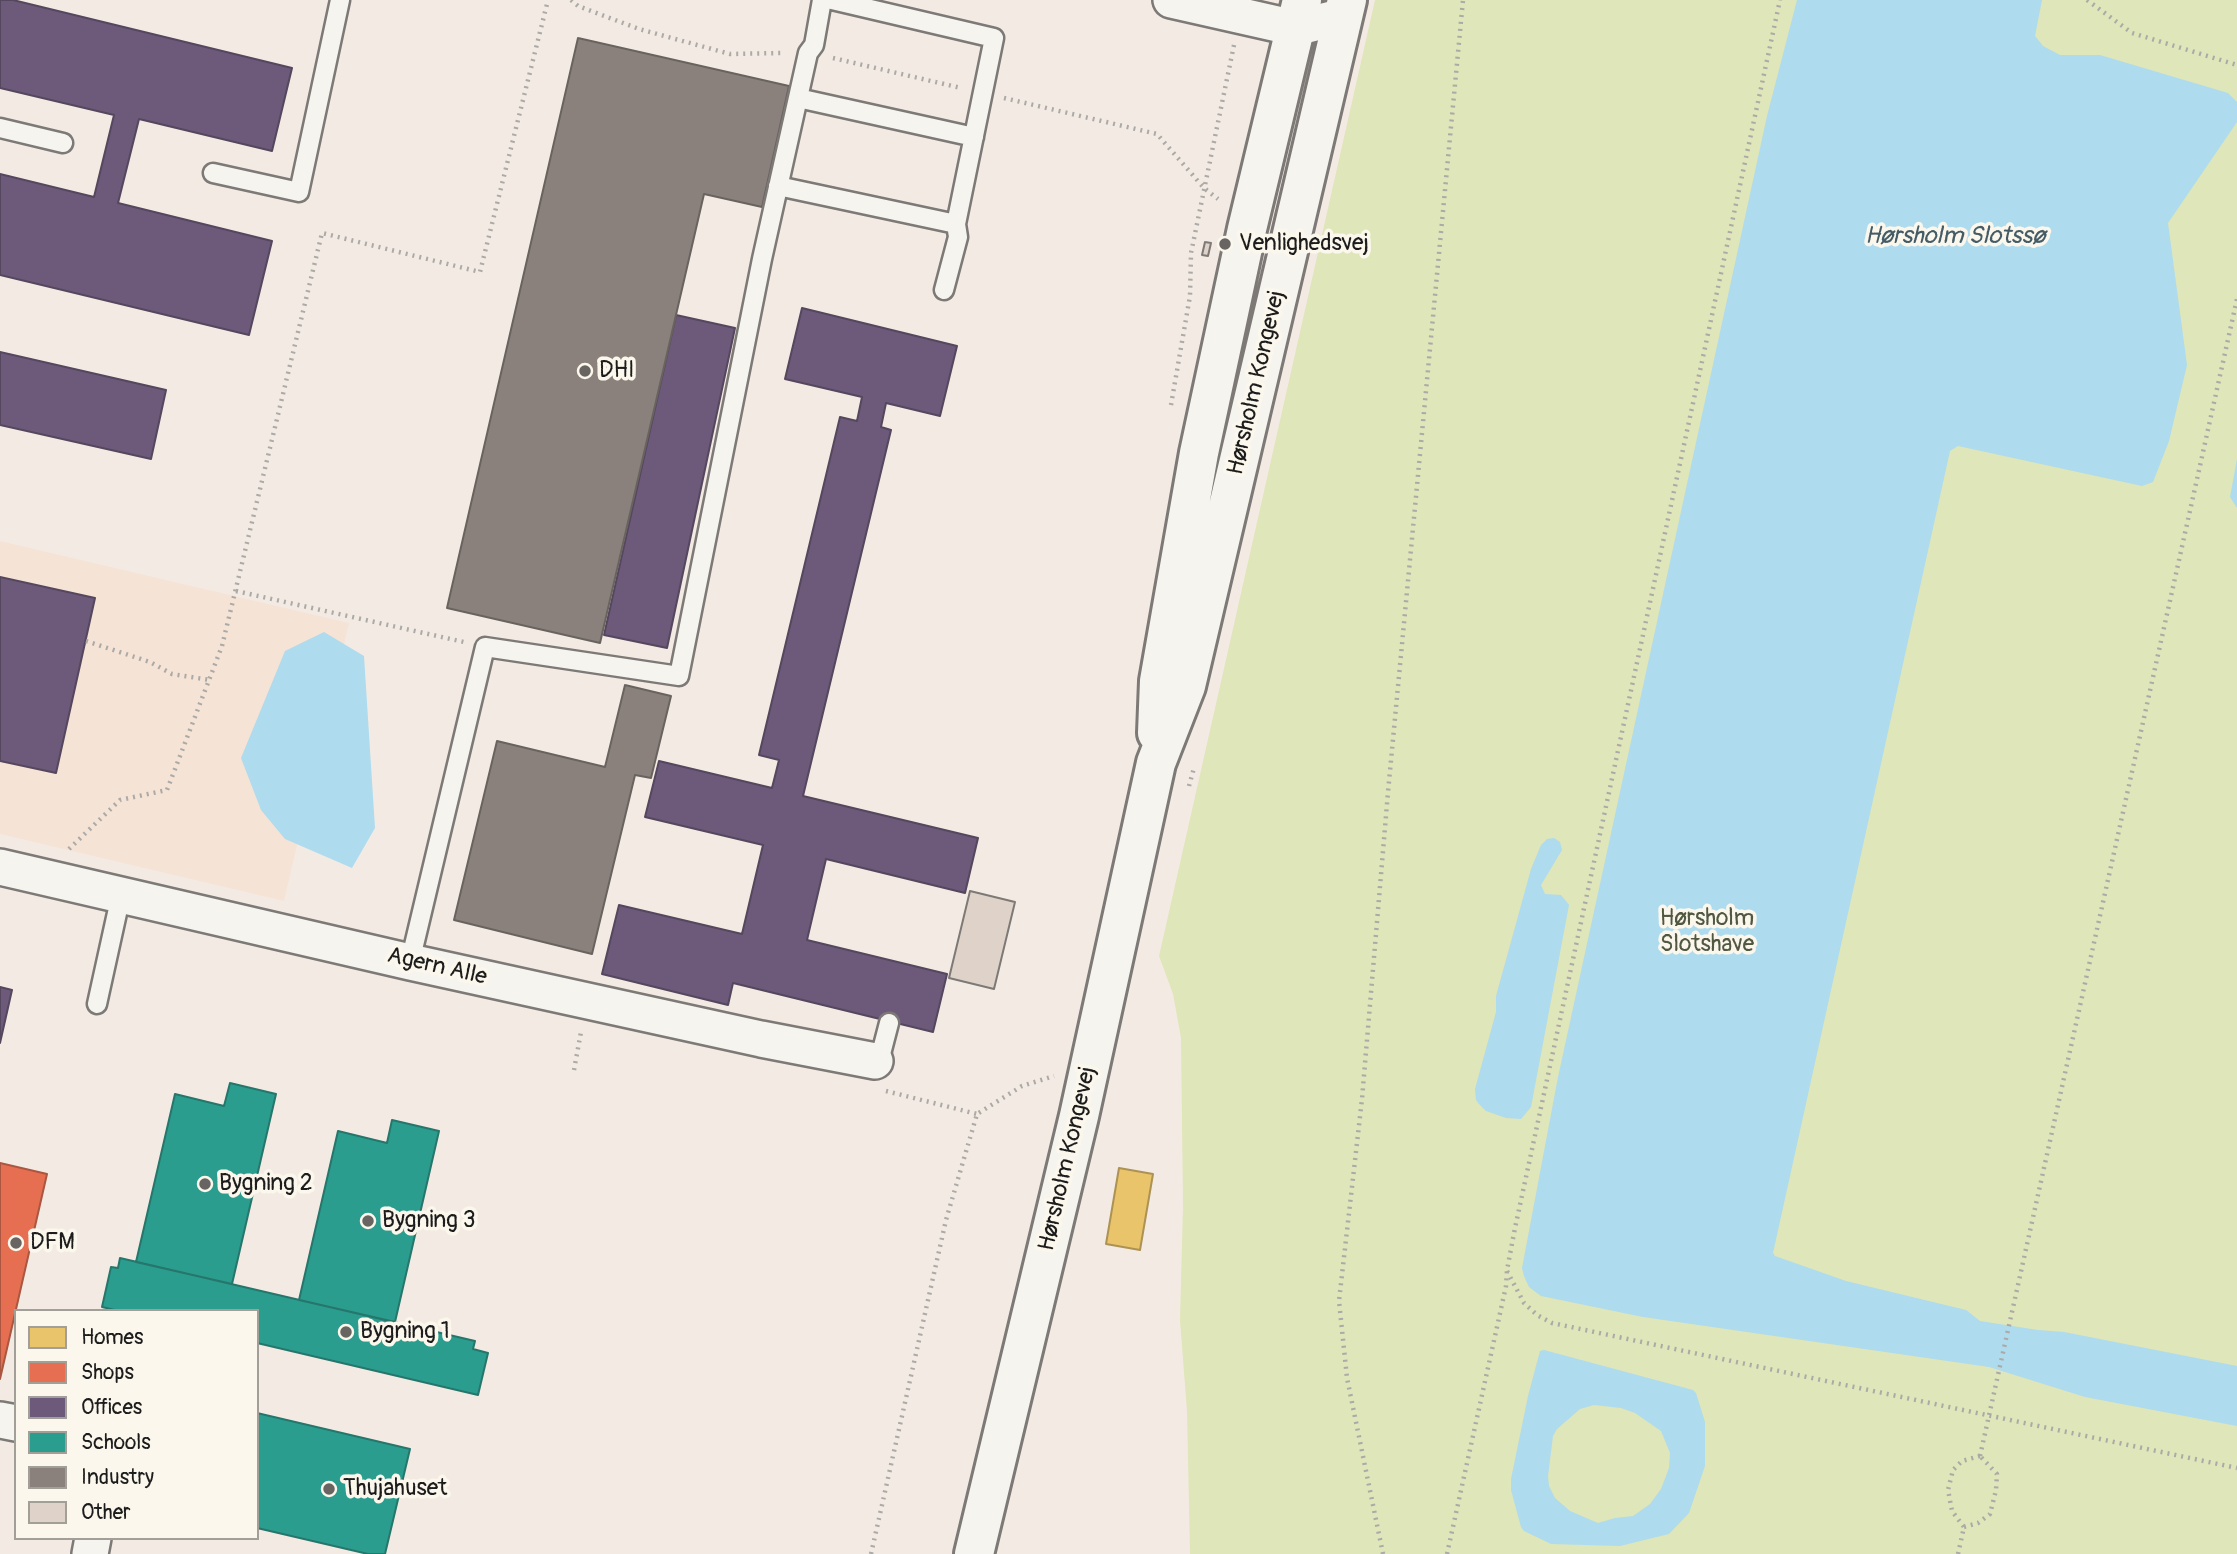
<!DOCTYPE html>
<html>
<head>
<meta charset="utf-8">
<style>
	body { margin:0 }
	#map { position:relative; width:2237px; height:1554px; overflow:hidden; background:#f3ebe3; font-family:Pangolin,sans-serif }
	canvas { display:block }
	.legend { position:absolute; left:14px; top:1309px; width:245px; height:231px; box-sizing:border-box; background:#fbf7ec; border:2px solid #a29f99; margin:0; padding:9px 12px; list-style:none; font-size:21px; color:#1c1c1c }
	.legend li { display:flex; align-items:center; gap:14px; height:35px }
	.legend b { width:35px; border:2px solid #a29f99 }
</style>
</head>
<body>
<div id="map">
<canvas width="2237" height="1554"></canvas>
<ul class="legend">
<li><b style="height:19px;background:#e9c46a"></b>Homes</li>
<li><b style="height:19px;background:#e76f51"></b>Shops</li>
<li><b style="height:19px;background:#6d597a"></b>Offices</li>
<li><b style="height:19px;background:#2a9d8f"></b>Schools</li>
<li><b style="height:19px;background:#8a817c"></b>Industry</li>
<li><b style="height:19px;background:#dfd2c8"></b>Other</li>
</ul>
</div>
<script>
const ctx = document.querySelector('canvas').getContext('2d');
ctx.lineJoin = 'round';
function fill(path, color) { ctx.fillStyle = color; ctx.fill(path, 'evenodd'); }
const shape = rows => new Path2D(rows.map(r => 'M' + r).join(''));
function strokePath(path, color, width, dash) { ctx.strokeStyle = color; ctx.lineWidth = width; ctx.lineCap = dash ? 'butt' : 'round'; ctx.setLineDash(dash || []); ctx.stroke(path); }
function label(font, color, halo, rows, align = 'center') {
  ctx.font = font + ' Pangolin,sans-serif'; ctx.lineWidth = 7; ctx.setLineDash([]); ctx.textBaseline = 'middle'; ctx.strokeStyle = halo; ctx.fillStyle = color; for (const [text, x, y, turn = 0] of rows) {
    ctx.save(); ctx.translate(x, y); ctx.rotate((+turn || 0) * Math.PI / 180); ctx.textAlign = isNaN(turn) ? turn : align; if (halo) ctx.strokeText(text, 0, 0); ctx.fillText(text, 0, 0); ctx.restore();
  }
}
fill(shape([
	[0,541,349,623,284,901,0,834]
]), '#f5e3d6');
fill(shape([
	[1375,0,2237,0,2237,1554,1190,1554,1187,1411,1180,1320,1183,1206,1181,1038,1173,994,1159,956]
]), '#dfe6b9');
fill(shape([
	[1797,0,2042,0,2035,36,2043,46,2060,55,2100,55,2228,93,2237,102,2237,122,2168,223,2187,365,2169,441,2153,482,2142,486,1958,446,1950,451,1773,1253,1775,1256,1846,1281,1966,1310,1980,1321,2038,1330,2064,1332,2237,1366,2237,1426,2085,1397,1989,1367,1643,1317,1541,1296,1529,1287,1524,1276,1522,1268,1558,1077,1767,116],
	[2237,459,2237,508,2230,497],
	[324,632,364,656,375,828,352,868,285,839,261,810,241,758,285,651],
	[1554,838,1560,842,1562,850,1541,885,1545,894,1561,895,1569,905,1531,1107,1521,1119,1506,1118,1486,1111,1479,1104,1476,1100,1475,1089,1496,1012,1496,996,1531,869,1541,845,1547,839],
	[1544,1350,1693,1390,1696,1393,1705,1422,1705,1466,1689,1513,1669,1534,1620,1546,1551,1544,1524,1531,1521,1527,1511,1490,1511,1479,1528,1396,1540,1351],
	[1594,1405,1621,1408,1635,1413,1661,1431,1670,1453,1669,1468,1661,1489,1650,1504,1633,1516,1615,1518,1598,1523,1570,1511,1555,1498,1549,1486,1548,1476,1553,1436,1557,1429,1580,1409]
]), '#aedbee');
const homes = shape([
	[1119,1168,1153,1174,1140,1250,1106,1244,1119,1168]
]);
fill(homes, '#e9c46a');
strokePath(homes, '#ac9253', 2);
const shops = shape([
	[0,1163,47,1174,0,1379,0,1163]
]);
fill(shops, '#e76f51');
strokePath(shops, '#aa5641', 2);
const offices = shape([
	[0,0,13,0,292,68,272,151,139,119,118,203,272,241,249,335,0,275,0,174,94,197,114,115,0,88,0,0],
	[802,308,957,346,940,416,886,403,881,427,891,430,803,796,978,838,965,893,826,859,807,940,947,974,933,1032,733,983,728,1005,602,974,619,905,742,934,763,845,645,817,659,761,772,788,779,760,759,755,840,417,857,421,862,397,785,379,802,308],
	[676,315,735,328,667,648,604,635,676,315],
	[0,352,166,390,151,459,0,425,0,352],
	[0,577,95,598,56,773,0,761,0,577],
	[0,987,12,990,0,1043,0,987]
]);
fill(offices, '#6d597a');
strokePath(offices, '#55475e', 2);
const schools = shape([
	[230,1083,276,1094,232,1284,136,1262,175,1094,224,1106,230,1083],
	[392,1120,439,1131,395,1322,299,1300,338,1131,387,1143,392,1120],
	[120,1258,475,1341,473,1349,488,1353,478,1395,257,1343,257,1311,119,1311,102,1307,111,1267,118,1268,120,1258],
	[257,1413,410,1449,385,1554,368,1554,257,1528,257,1413]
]);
fill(schools, '#2a9d8f');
strokePath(schools, '#26766c', 2);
const industry = shape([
	[578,38,789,86,762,207,704,194,600,643,447,608,578,38],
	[625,685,671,696,651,778,635,775,592,954,454,920,497,741,605,767,625,685]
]);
fill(industry, '#8a817c');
strokePath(industry, '#69635f', 2);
const building = shape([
	[1205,242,1211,243,1208,256,1202,255,1205,242],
	[970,891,1015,902,994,989,949,978,970,891]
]);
fill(building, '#dfd2c8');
strokePath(building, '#7d7976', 2);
const service = shape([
	[798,98,974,137],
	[0,128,63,143],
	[213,173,299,192,340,0],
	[778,186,956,224,994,38,832,0],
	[944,290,958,237,956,224],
	[410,962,485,647,679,676,762,259,808,53,814,45,822,0],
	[97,1004,121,895],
	[875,1061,882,1050,889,1023]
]);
const minor = shape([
	[1171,0,1295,28,1344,16],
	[0,867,410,962,761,1039,875,1061],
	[0,1420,16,1423],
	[90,1554,93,1538]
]);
const secondary = shape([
	[1157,733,1159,681,1199,453,1247,229,1302,0],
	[974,1554,1079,1116,1156,763,1186,686,1347,0]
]);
strokePath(service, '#7d7976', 23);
strokePath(minor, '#7d7976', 40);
strokePath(secondary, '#7d7976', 44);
strokePath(shape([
	[571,0,578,6,639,29,730,54,783,53],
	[2087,0,2132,33,2237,65],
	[833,58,961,88],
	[1004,98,1157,134,1204,188,1218,199],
	[1171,405,1190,296,1191,253,1234,45],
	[236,591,464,642],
	[86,641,150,662,172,674,210,680],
	[1189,786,1194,768],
	[69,849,120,800,167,790,222,646,322,233,480,272,548,0],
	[574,1070,581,1032],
	[886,1091,977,1114],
	[1507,1271,1524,1303,1537,1315,1552,1323,2237,1468],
	[1980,1456,2237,299],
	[1964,1527,1978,1523,1990,1514,1996,1490,1997,1474,1980,1456],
	[871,1554,946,1220,977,1114,1022,1086,1054,1076],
	[1383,1554,1347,1378,1339,1301,1362,1099,1388,792,1463,0],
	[1447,1554,1506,1286,1507,1270,1515,1228,1780,0],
	[1958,1554,1964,1527,1952,1511,1948,1490,1953,1470,1962,1461,1980,1456]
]), '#acaaa7', 4.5, [2, 5]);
strokePath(service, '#f6f4ef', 18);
strokePath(minor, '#f6f4ef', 35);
strokePath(secondary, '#f6f4ef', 38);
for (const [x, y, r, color] of [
	[1225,244,7,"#676462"],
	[585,371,7,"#676462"],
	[205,1184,7,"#676462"],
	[368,1221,7,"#676462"],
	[16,1243,7,"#676462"],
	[346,1332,7,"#676462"],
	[329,1489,7,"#676462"]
]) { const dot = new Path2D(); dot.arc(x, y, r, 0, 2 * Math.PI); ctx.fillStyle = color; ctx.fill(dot); strokePath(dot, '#fbf7ec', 2.5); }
label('23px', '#1c1c1c', '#fbf7ec', [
	["Venlighedsvej",1239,244],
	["DHI",599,371],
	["Bygning 2",219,1184],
	["Bygning 3",382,1221],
	["DFM",30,1243],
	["Bygning 1",360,1332],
	["Thujahuset",343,1489]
], 'left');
label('23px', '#1c1c1c', '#fbf7ec', [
	["Hørsholm Kongevej",1257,383,-77],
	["Agern Alle",437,967,13],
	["Hørsholm Kongevej",1068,1159,-77]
]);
label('23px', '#515741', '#fbf7ec', [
	["Hørsholm",1707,919],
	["Slotshave",1707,945]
]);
label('italic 24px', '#455c67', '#fbf7ec', [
	["Hørsholm Slotssø",1955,237]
]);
</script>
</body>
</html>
